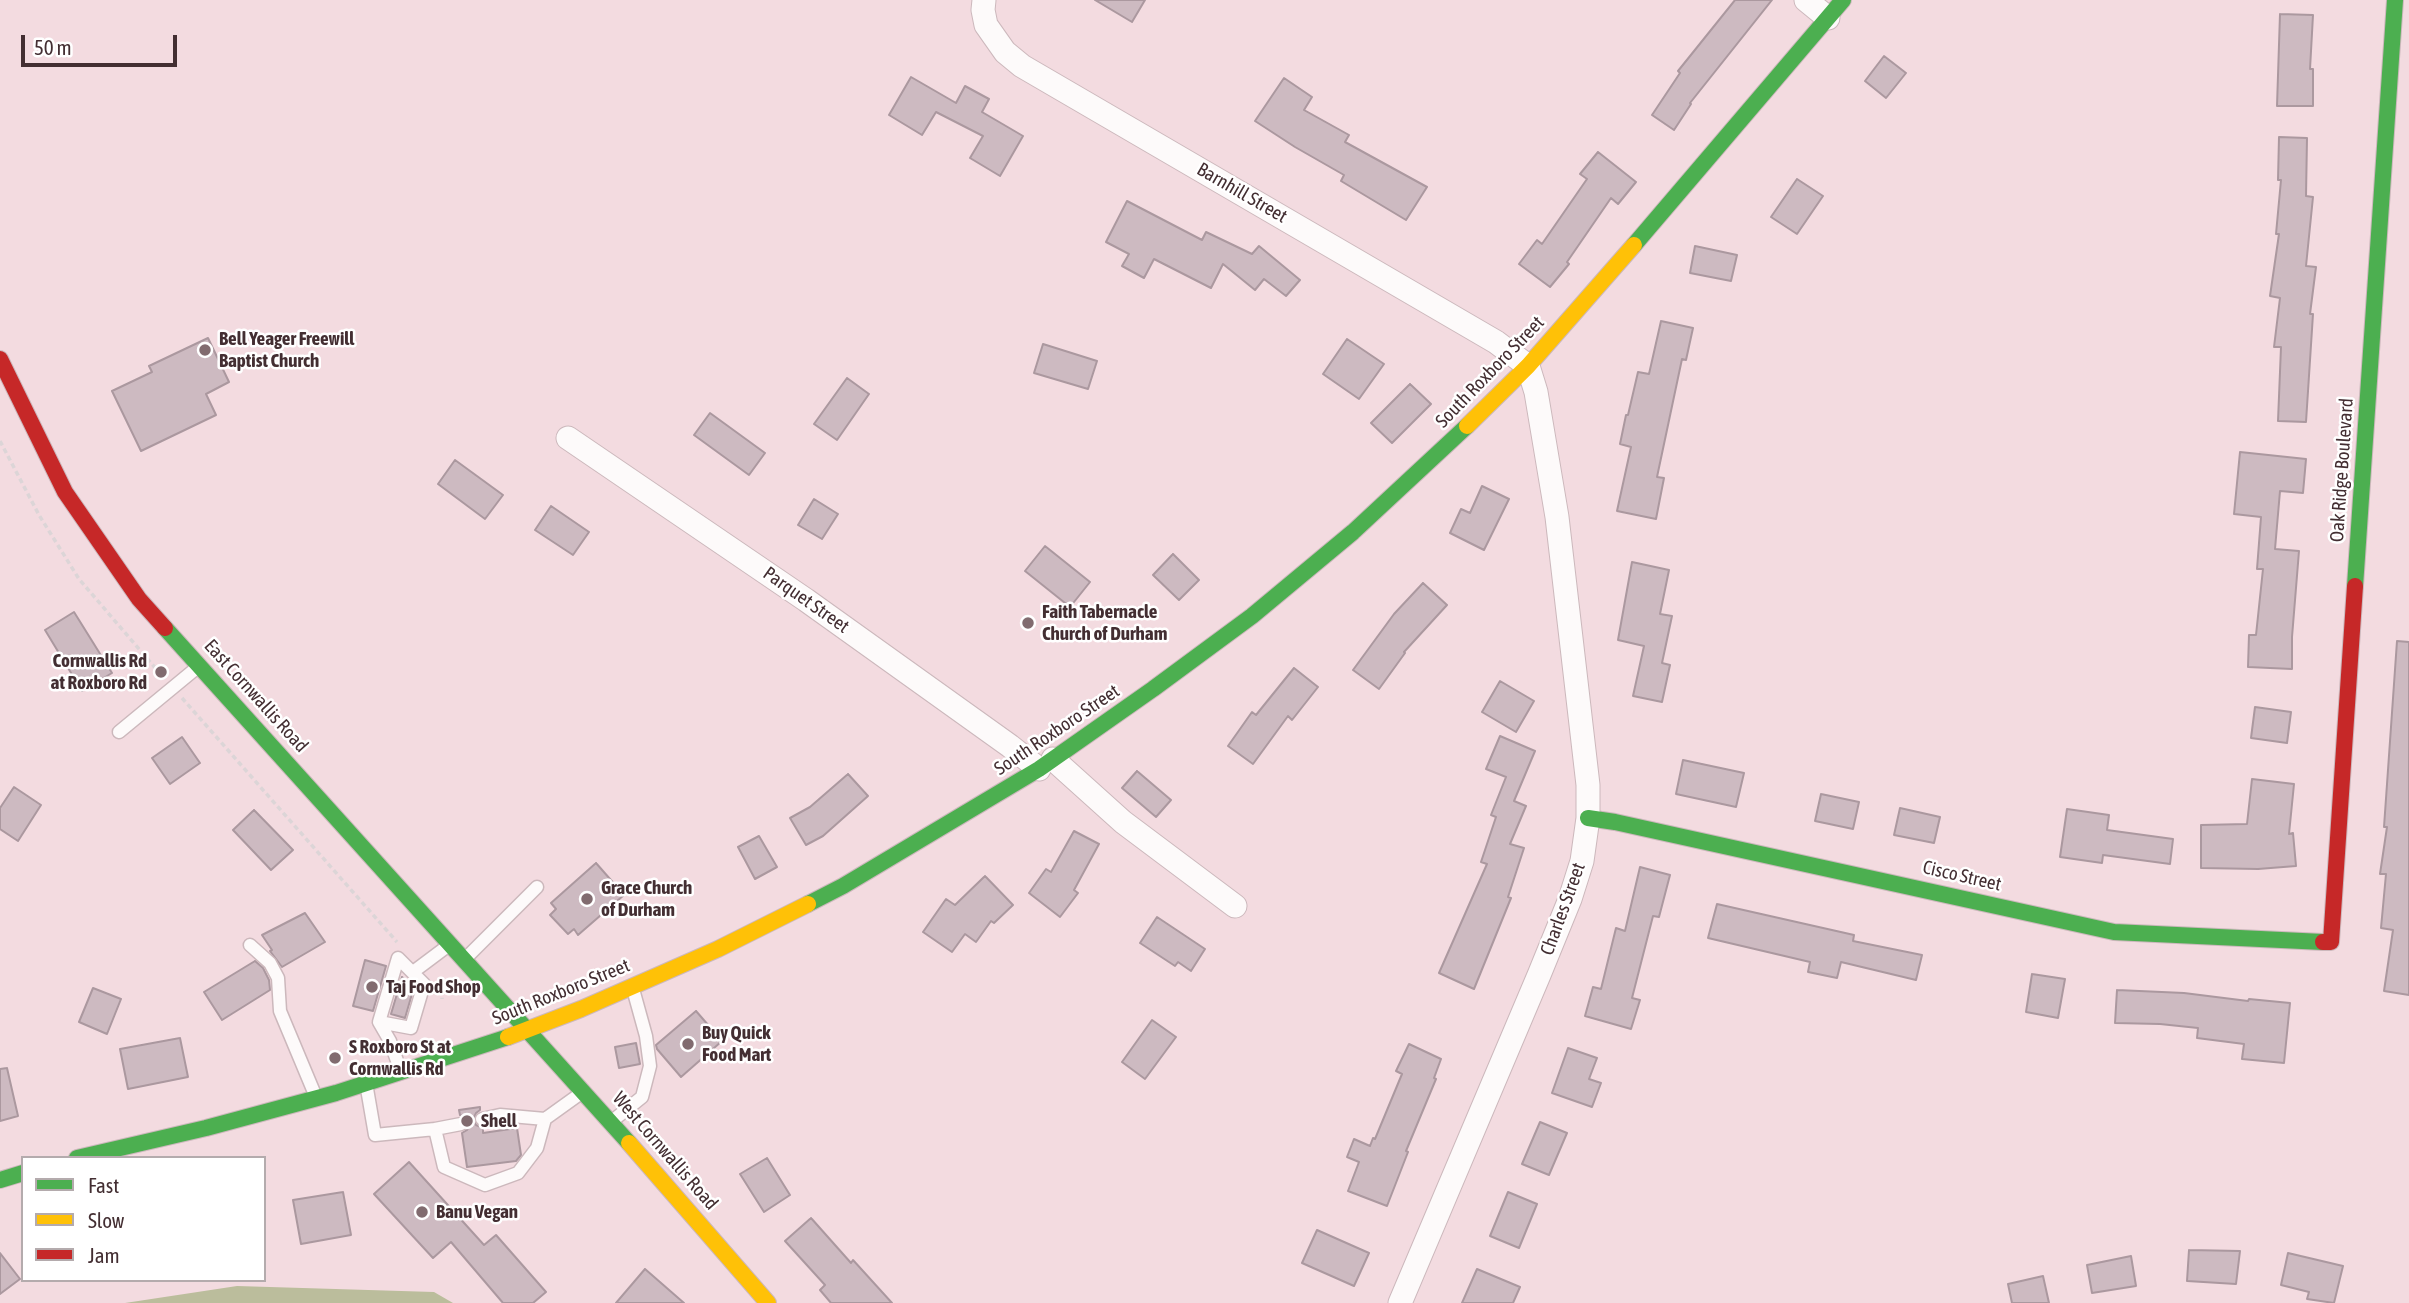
<!DOCTYPE html>
<html>
<head>
<meta charset="utf-8">
<style>
	body { margin:0 }
	#map { position:relative; width:2409px; height:1303px; overflow:hidden; background:#f3dbe0; font-family:"Asap Condensed",sans-serif }
	canvas { display:block }
	.legend { position:absolute; left:21px; top:1156px; width:245px; height:126px; box-sizing:border-box; background:#fff; border:2px solid #b4abad; margin:0; padding:9px 12px; list-style:none; font-size:21px; color:#432e32 }
	.legend li { display:flex; align-items:center; gap:14px; height:35px }
	.legend b { width:35px; border:2px solid #b4abad }
	.scale { position:absolute; left:21px; top:35px; width:156px; height:32px; box-sizing:border-box; border:4px solid #432e32; border-top:0; padding-left:9px; font-size:21px; line-height:24px; white-space:nowrap; color:#432e32; -webkit-text-stroke:5px #fff; paint-order:stroke }
</style>
</head>
<body>
<div id="map">
<canvas width="2409" height="1303"></canvas>
<ul class="legend">
<li><b style="height:9px;background:#4caf50"></b>Fast</li>
<li><b style="height:9px;background:#ffc107"></b>Slow</li>
<li><b style="height:9px;background:#c62828"></b>Jam</li>
</ul>
<div class="scale">50 m</div>
</div>
<script>
const ctx = document.querySelector('canvas').getContext('2d');
ctx.lineJoin = 'round';
function fill(path, color) { ctx.fillStyle = color; ctx.fill(path, 'evenodd'); }
const shape = rows => new Path2D(rows.map(r => 'M' + r).join(''));
function strokePath(path, color, width, dash) { ctx.strokeStyle = color; ctx.lineWidth = width; ctx.lineCap = dash ? 'butt' : 'round'; ctx.setLineDash(dash || []); ctx.stroke(path); }
function label(font, color, halo, rows, align = 'center') {
  ctx.font = font + ' "Asap Condensed",sans-serif'; ctx.lineWidth = 5; ctx.setLineDash([]); ctx.textBaseline = 'middle'; ctx.strokeStyle = halo; ctx.fillStyle = color; for (const [text, x, y, turn = 0] of rows) {
    ctx.save(); ctx.translate(x, y); ctx.rotate((+turn || 0) * Math.PI / 180); ctx.textAlign = isNaN(turn) ? turn : align; if (halo) ctx.strokeText(text, 0, 0); ctx.fillText(text, 0, 0); ctx.restore();
  }
}
fill(shape([
	[237,1286,434,1292,453,1303,125,1303]
]), '#bbbd9c');
const building = shape([
	[1095,0,1145,0,1132,22,1095,0],
	[1735,0,1772,0,1690,103,1691,104,1674,130,1652,115,1680,73,1678,71,1735,0],
	[2280,14,2313,15,2310,69,2313,69,2313,106,2277,106,2280,14],
	[1884,56,1906,73,1886,98,1865,81,1884,56],
	[911,77,956,103,965,86,989,99,982,112,1023,136,1000,176,970,158,983,136,936,112,922,135,889,115,911,77],
	[1284,78,1312,97,1304,110,1349,135,1345,142,1427,187,1406,220,1341,181,1344,175,1295,147,1255,121,1284,78],
	[2279,137,2307,138,2306,196,2313,197,2306,266,2316,267,2310,314,2313,314,2306,422,2278,421,2281,347,2274,347,2280,298,2270,296,2279,234,2276,234,2281,180,2278,180,2279,137],
	[1598,152,1636,182,1618,204,1611,198,1567,262,1569,264,1550,287,1519,264,1537,240,1542,244,1587,179,1580,174,1598,152],
	[1797,179,1823,196,1797,234,1771,217,1797,179],
	[1127,201,1202,240,1206,232,1252,254,1259,246,1300,280,1286,296,1264,279,1255,290,1223,264,1211,288,1154,259,1144,278,1122,266,1129,254,1106,242,1127,201],
	[1695,246,1737,255,1731,281,1690,273,1695,246],
	[1661,321,1693,328,1686,360,1682,359,1657,477,1664,478,1656,519,1617,511,1631,447,1620,444,1626,415,1628,415,1638,372,1649,374,1661,321],
	[208,338,229,382,206,394,216,415,141,451,112,391,152,372,149,366,208,338],
	[1347,339,1384,364,1359,399,1323,374,1347,339],
	[1043,344,1097,361,1088,389,1034,373,1043,344],
	[847,378,869,394,837,440,814,424,847,378],
	[1410,384,1431,404,1392,443,1371,423,1410,384],
	[710,413,765,453,749,475,694,435,710,413],
	[2240,452,2306,459,2303,493,2280,491,2275,549,2299,551,2292,637,2292,669,2248,667,2249,635,2256,635,2263,569,2257,569,2261,517,2234,514,2240,452],
	[455,460,503,495,485,519,438,484,455,460],
	[1482,486,1509,499,1484,550,1450,533,1461,509,1470,513,1482,486],
	[814,499,838,514,822,539,798,525,814,499],
	[551,506,589,532,573,555,535,530,551,506],
	[1045,546,1090,582,1070,607,1025,571,1045,546],
	[1173,554,1199,580,1179,600,1153,575,1173,554],
	[1632,562,1669,570,1660,614,1672,616,1662,663,1670,665,1662,702,1633,696,1644,646,1618,640,1632,562],
	[1423,583,1447,605,1404,652,1405,653,1379,689,1353,670,1394,614,1423,583],
	[74,612,112,673,82,691,45,630,74,612],
	[2397,641,2409,642,2409,995,2384,991,2393,930,2381,928,2386,874,2380,874,2387,827,2384,827,2397,641],
	[1294,668,1318,687,1292,720,1288,716,1253,764,1228,746,1252,712,1256,715,1294,668],
	[1500,681,1534,701,1516,732,1482,712,1500,681],
	[2255,707,2291,712,2287,743,2251,738,2255,707],
	[1500,736,1535,751,1514,801,1526,806,1510,844,1524,848,1508,897,1511,898,1474,989,1439,973,1487,864,1481,862,1496,817,1491,815,1506,777,1486,769,1500,736],
	[182,737,200,763,170,784,152,758,182,737],
	[1683,760,1744,773,1736,807,1676,794,1683,760],
	[1137,771,1171,800,1156,817,1122,788,1137,771],
	[848,774,868,796,823,836,806,845,790,818,810,807,848,774],
	[2252,779,2294,784,2289,834,2293,833,2296,866,2258,869,2201,868,2201,825,2247,824,2252,779],
	[14,787,41,805,18,841,0,829,0,808,14,787],
	[1821,794,1859,802,1853,829,1815,821,1821,794],
	[1900,808,1940,817,1934,843,1894,835,1900,808],
	[2067,809,2109,815,2107,830,2173,839,2170,864,2103,855,2102,863,2060,857,2067,809],
	[254,810,293,850,271,870,233,830,254,810],
	[1074,831,1099,844,1074,890,1078,893,1060,917,1029,893,1046,869,1051,872,1074,831],
	[759,836,777,867,755,879,738,847,759,836],
	[596,863,624,895,578,935,574,929,568,934,550,915,556,909,551,903,596,863],
	[1640,867,1670,875,1659,917,1653,916,1632,998,1640,1000,1631,1029,1585,1016,1593,987,1601,989,1616,928,1625,931,1640,867],
	[985,876,1013,905,994,923,991,921,976,942,965,934,952,952,923,932,946,899,955,905,985,876],
	[1717,904,1854,935,1853,941,1922,955,1916,980,1841,962,1837,978,1808,972,1810,962,1708,938,1717,904],
	[305,913,325,942,282,967,270,951,272,950,262,935,305,913],
	[1157,917,1205,949,1191,971,1178,962,1175,966,1140,943,1157,917],
	[365,960,386,966,373,1011,353,1006,365,960],
	[255,961,263,968,269,980,270,990,222,1020,204,992,255,961],
	[2032,974,2065,979,2058,1018,2026,1012,2032,974],
	[402,977,414,987,405,1018,391,1014,402,977],
	[93,988,121,999,107,1034,79,1022,93,988],
	[2117,990,2184,993,2248,1001,2249,999,2290,1003,2284,1063,2242,1059,2244,1044,2197,1038,2198,1028,2160,1024,2115,1023,2117,990],
	[696,1011,722,1041,681,1077,657,1049,656,1045,696,1011],
	[1152,1020,1176,1037,1145,1079,1122,1062,1152,1020],
	[180,1038,188,1077,128,1089,120,1049,180,1038],
	[636,1043,640,1064,619,1068,615,1047,636,1043],
	[1409,1044,1441,1059,1434,1078,1436,1079,1406,1151,1408,1152,1387,1206,1348,1191,1359,1162,1347,1157,1354,1139,1370,1146,1373,1138,1375,1139,1402,1074,1396,1071,1409,1044],
	[1568,1048,1597,1058,1589,1079,1601,1083,1592,1107,1552,1093,1568,1048],
	[7,1068,18,1116,0,1121,0,1069,7,1068],
	[480,1107,480,1110,476,1113,473,1120,476,1125,483,1128,483,1133,517,1128,521,1155,516,1161,467,1167,462,1133,467,1130,470,1123,467,1118,460,1115,459,1110,480,1107],
	[1540,1122,1567,1133,1549,1175,1522,1164,1540,1122],
	[767,1158,790,1195,764,1212,740,1174,767,1158],
	[409,1162,484,1245,496,1235,546,1292,533,1303,503,1303,451,1242,433,1258,374,1194,409,1162],
	[343,1192,351,1235,301,1244,293,1200,343,1192],
	[1508,1192,1537,1204,1519,1248,1490,1236,1508,1192],
	[811,1218,851,1263,853,1260,892,1303,831,1303,820,1290,825,1285,785,1241,811,1218],
	[1317,1230,1369,1253,1354,1286,1302,1263,1317,1230],
	[2189,1250,2240,1251,2236,1284,2187,1281,2189,1250],
	[0,1253,20,1279,0,1294,0,1253],
	[2288,1253,2343,1266,2334,1303,2307,1299,2309,1292,2281,1285,2288,1253],
	[2131,1256,2136,1286,2092,1293,2087,1265,2131,1256],
	[645,1269,684,1303,616,1303,645,1269],
	[1477,1269,1520,1287,1513,1303,1462,1303,1477,1269],
	[2043,1276,2049,1303,2012,1303,2008,1284,2043,1276]
]);
fill(building, '#cdbac1');
strokePath(building, '#ab989f', 2);
const lane = shape([
	[119,732,199,666],
	[250,945,270,963,278,978,280,1011,316,1097],
	[465,959,537,887],
	[413,972,449,945],
	[379,1022,411,1028,424,984,398,958,379,1022,390,1041,401,1072],
	[366,1083,375,1135,435,1129,444,1167,485,1185,518,1173,537,1148,545,1119,584,1091],
	[482,1119,500,1115,545,1119],
	[611,1122,642,1097,650,1066,646,1036,633,989],
	[435,1129,461,1124]
]);
const street = shape([
	[984,0,983,10,986,25,1005,52,1022,66,1496,342,1528,366,1536,392,1557,517,1588,785,1588,818,1582,861,1570,899,1539,975,1400,1303],
	[1806,0,1828,18],
	[568,438,806,600,1010,746,1039,769],
	[1053,759,1123,822,1235,906]
]);
const fast = shape([
	[1634,245,1843,0],
	[2355,586,2395,0],
	[165,628,629,1143],
	[1588,818,1615,822,2114,932,2323,942],
	[808,904,843,886,1039,769,1153,689,1252,616,1353,532,1467,426],
	[77,1158,206,1128,336,1093,508,1037],
	[0,1180,23,1173]
]);
const slow = shape([
	[1467,426,1528,366,1634,245],
	[508,1037,581,1009,718,949,808,904],
	[629,1143,768,1303]
]);
const jam = shape([
	[0,359,65,492,139,599,165,628],
	[2323,942,2331,942,2355,586]
]);
strokePath(lane, '#ccb8bc', 15);
strokePath(street, '#ccb8bc', 25);
strokePath(fast, '#ccb8bc', 18);
strokePath(slow, '#ccb8bc', 18);
strokePath(jam, '#ccb8bc', 18);
strokePath(shape([
	[0,441,39,515,79,579,163,677],
	[182,698,397,942],
	[438,991,442,995,442,999]
]), '#dcd5d7', 3.5, [5, 3.5]);
strokePath(lane, '#fdfafa', 12);
strokePath(street, '#fdfafa', 23);
strokePath(fast, '#4caf50', 16);
strokePath(slow, '#ffc107', 16);
strokePath(jam, '#c62828', 16);
for (const [x, y, r, color] of [
	[205,350,7,"#816b6f"],
	[1028,623,7,"#816b6f"],
	[161,672,7,"#816b6f"],
	[587,899,7,"#816b6f"],
	[372,987,7,"#816b6f"],
	[688,1044,7,"#816b6f"],
	[335,1058,7,"#816b6f"],
	[467,1121,7,"#816b6f"],
	[422,1212,7,"#816b6f"]
]) { const dot = new Path2D(); dot.arc(x, y, r, 0, 2 * Math.PI); ctx.fillStyle = color; ctx.fill(dot); strokePath(dot, '#fff', 2.5); }
label('19px', '#432e32', '#fff', [
	["Barnhill Street",1242,193,30],
	["South Roxboro Street",1490,372,-46],
	["Oak Ridge Boulevard",2342,470,-86],
	["Parquet Street",806,600,35],
	["East Cornwallis Road",256,696,48],
	["South Roxboro Street",1057,730,-34],
	["Cisco Street",1962,876,13],
	["Charles Street",1563,909,-70],
	["South Roxboro Street",561,992,-22],
	["West Cornwallis Road",665,1151,49]
]);
label('bold 19px', '#432e32', '#fff', [
	["Bell Yeager Freewill",219,339],
	["Baptist Church",219,361],
	["Faith Tabernacle",1042,612],
	["Church of Durham",1042,634],
	["Cornwallis Rd",147,661,"right"],
	["at Roxboro Rd",147,683,"right"],
	["Grace Church",601,888],
	["of Durham",601,910],
	["Taj Food Shop",386,987],
	["Buy Quick",702,1033],
	["Food Mart",702,1055],
	["S Roxboro St at",349,1047],
	["Cornwallis Rd",349,1069],
	["Shell",481,1121],
	["Banu Vegan",436,1212]
], 'left');
</script>
</body>
</html>
